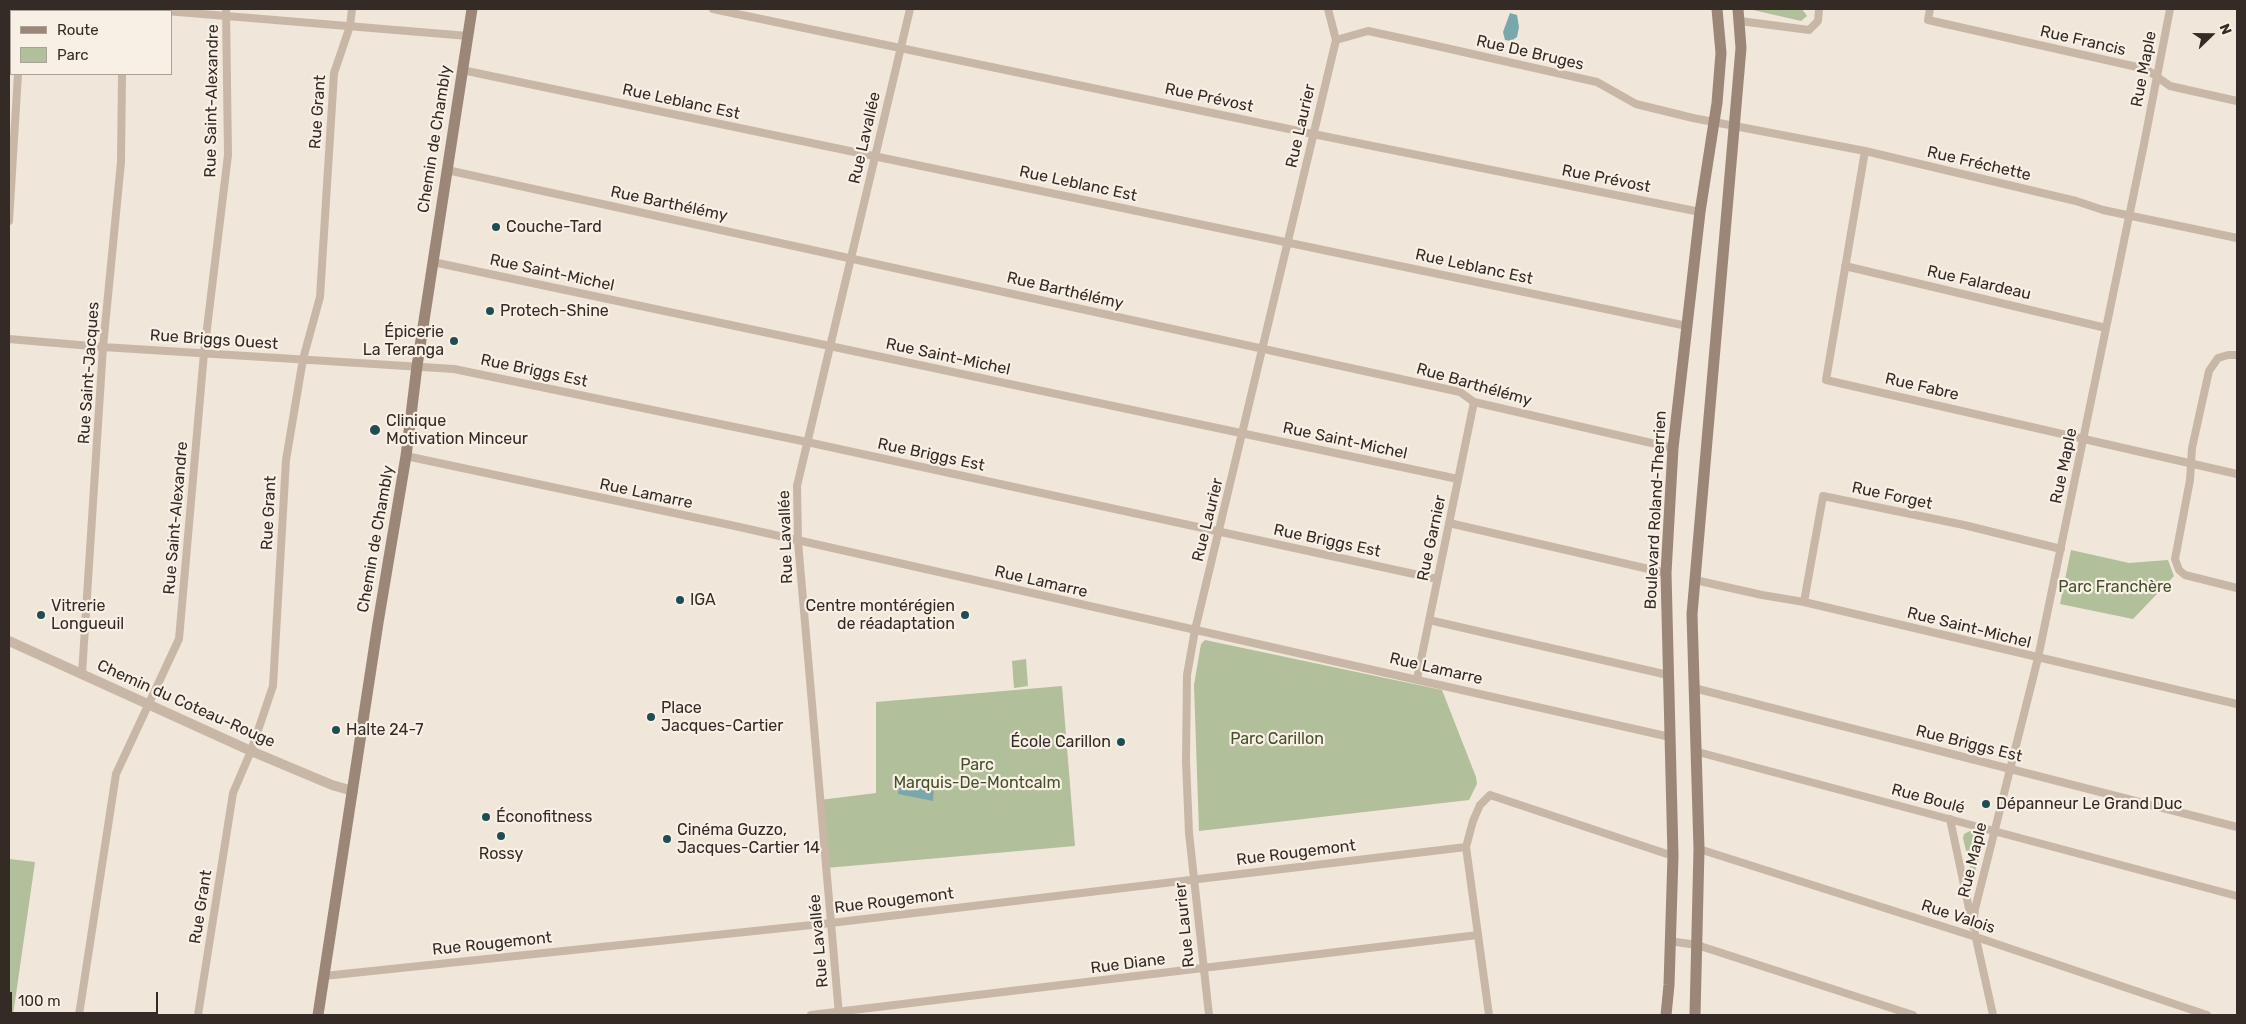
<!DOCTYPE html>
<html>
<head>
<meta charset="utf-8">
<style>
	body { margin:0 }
	#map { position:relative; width:2246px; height:1024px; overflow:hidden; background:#f0e6d9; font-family:Rubik,sans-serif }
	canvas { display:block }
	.frame { position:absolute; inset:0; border:10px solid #342b27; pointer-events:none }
	.legend { position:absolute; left:10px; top:10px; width:162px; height:65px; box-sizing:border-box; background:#f8f0e5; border:1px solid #aaa199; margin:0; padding:6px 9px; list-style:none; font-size:15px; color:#342b27 }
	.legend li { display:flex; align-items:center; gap:10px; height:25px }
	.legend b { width:25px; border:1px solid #aaa199 }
	.north { position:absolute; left:2186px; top:10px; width:50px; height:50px; -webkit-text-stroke:4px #f8f0e5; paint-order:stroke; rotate:68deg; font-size:14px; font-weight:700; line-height:20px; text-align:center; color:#342b27 }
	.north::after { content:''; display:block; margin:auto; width:18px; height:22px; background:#342b27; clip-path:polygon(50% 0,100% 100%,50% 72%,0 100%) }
	.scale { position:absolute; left:10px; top:992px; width:148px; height:22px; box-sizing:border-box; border:2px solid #342b27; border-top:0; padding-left:6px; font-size:15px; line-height:18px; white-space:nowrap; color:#342b27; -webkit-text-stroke:4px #f8f0e5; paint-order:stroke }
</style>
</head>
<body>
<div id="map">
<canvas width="2246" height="1024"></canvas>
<div class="frame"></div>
<ul class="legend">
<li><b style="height:6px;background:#9b8677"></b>Route</li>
<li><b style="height:14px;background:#b1bf9a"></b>Parc</li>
</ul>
<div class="north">N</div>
<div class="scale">100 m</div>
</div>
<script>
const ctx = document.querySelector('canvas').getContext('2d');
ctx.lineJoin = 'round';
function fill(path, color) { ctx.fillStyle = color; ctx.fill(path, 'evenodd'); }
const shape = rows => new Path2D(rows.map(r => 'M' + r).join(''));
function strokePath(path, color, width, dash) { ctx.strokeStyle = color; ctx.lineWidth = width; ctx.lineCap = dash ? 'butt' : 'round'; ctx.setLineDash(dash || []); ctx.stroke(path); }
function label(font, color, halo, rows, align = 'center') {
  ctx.font = font + ' Rubik,sans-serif'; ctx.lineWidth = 4.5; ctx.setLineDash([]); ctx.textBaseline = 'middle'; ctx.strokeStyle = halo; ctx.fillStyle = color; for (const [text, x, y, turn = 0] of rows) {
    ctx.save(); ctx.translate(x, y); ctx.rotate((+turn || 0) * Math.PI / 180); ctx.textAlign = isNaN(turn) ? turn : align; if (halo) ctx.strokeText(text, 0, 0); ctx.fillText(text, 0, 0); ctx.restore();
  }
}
fill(shape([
	[1749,9,1802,9,1807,16,1801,21],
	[2071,550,2129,563,2168,560,2174,576,2133,619,2060,604],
	[1205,640,1442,690,1476,777,1477,784,1469,800,1199,831,1194,685,1201,644],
	[1026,659,1028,686,1014,688,1012,661],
	[1062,686,1075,846,826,868,820,800,876,793,876,702],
	[1970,831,1984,835,1973,880,1963,838,1964,834],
	[9,859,35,862,13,1015,9,1015]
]), '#b1bf9a');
fill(shape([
	[1510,13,1517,15,1519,27,1517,37,1511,41,1505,40,1503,32],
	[900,782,934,787,933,801,898,794]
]), '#79a8ac');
strokePath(shape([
	[16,9,17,11],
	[142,9,468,36],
	[713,9,1313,134,1700,212],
	[1930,9,1928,20,2146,69,2170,86,2237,101],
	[122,11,122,9],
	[1740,21,1809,30,1818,21,1819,9],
	[1336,40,1368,31,1419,42,1597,82,1636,104,1693,118,1865,151,2076,201,2103,210,2237,238],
	[462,70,1687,326],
	[1865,151,1826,380,2237,474],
	[447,170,1460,392,1474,402,1673,448],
	[9,221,18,74],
	[433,262,1458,479],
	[1845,266,2106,328],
	[9,339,103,347,454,369,807,442,1437,579],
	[2237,355,2228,355,2218,358,2209,371,2192,448,2190,480,2175,559,2179,570,2185,575,2237,588],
	[406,456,735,526,1670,737],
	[1449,523,1666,573],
	[1695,580,1762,595,1804,602,2237,704],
	[1804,602,1823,496,1964,525,2061,549],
	[1429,620,1668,675],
	[82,674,103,347,121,162,122,74],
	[1417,679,1474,402],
	[1694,688,2237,827],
	[1698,752,2237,896],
	[1950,819,1971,918],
	[1699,849,1976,937,2207,1015],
	[1973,927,1975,909,2038,658,2144,144,2170,9],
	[1975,934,1993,1015],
	[1669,941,1697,945,1913,1015],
	[324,976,831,923,1466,847],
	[79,1015,116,774,179,639,204,353,228,155,226,9],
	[198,1015,233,793,251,751,273,686,286,460,303,359,320,297,334,73,350,26,352,9],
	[811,1015,1478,935],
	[839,1015,798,542,797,486,910,9],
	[1209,1015,1189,833,1186,761,1187,675,1195,630,1336,40,1328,9],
	[1489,1015,1466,847,1473,821,1480,805,1490,795,1673,856]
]), '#c8b7a6', 8);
strokePath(shape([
	[9,641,251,751,332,785,353,791]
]), '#c8b7a6', 10);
strokePath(shape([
	[318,1015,378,623,406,456,417,366,472,9],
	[1666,1015,1669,985,1673,856,1666,573,1673,448,1700,212,1717,103,1721,53,1717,9],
	[1695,1015,1699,849,1692,614,1741,48,1738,9]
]), '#9b8677', 11);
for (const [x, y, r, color] of [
	[496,227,5,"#1e4e54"],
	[490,311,5,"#1e4e54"],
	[454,341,5,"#1e4e54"],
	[375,430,6,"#1e4e54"],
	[680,600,5,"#1e4e54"],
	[41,615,5,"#1e4e54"],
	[965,615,5,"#1e4e54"],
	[651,717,5,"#1e4e54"],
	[336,730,5,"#1e4e54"],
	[1121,742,5,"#1e4e54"],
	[1986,804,5,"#1e4e54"],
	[486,817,5,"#1e4e54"],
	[501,836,5,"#1e4e54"],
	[667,839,5,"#1e4e54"]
]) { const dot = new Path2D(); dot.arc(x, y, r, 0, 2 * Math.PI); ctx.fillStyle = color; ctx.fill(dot); strokePath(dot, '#f8f0e5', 2); }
label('16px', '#342b27', '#f8f0e5', [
	["Rue Francis",2083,41,13],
	["Rue De Bruges",1530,53,13],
	["Rue Maple",2144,69,-79],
	["Rue Prévost",1209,98,12],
	["Rue Saint-Alexandre",212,101,-89],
	["Rue Leblanc Est",681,102,12],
	["Rue Grant",318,112,-86],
	["Rue Laurier",1301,126,-77],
	["Rue Lavallée",865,138,-77],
	["Chemin de Chambly",435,139,-81],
	["Rue Fréchette",1979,164,13],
	["Rue Prévost",1606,179,11],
	["Rue Leblanc Est",1078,184,12],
	["Rue Barthélémy",669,204,12],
	["Rue Leblanc Est",1474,267,12],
	["Rue Saint-Michel",552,273,12],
	["Rue Falardeau",1979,283,13],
	["Rue Barthélémy",1065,291,13],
	["Rue Briggs Ouest",214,340,4],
	["Rue Saint-Michel",948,357,12],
	["Rue Briggs Est",534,371,12],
	["Rue Saint-Jacques",89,373,-86],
	["Rue Barthélémy",1474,385,16],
	["Rue Fabre",1922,387,13],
	["Rue Saint-Michel",1345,441,12],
	["Rue Briggs Est",931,455,12],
	["Rue Maple",2064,466,-78],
	["Rue Lamarre",646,494,12],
	["Rue Forget",1892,496,12],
	["Boulevard Roland-Therrien",1656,510,-87],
	["Rue Grant",269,513,-87],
	["Rue Saint-Alexandre",176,518,-85],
	["Rue Laurier",1208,520,-76],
	["Rue Lavallée",786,537,-92],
	["Rue Garnier",1432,538,-78],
	["Chemin de Chambly",376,539,-80],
	["Rue Briggs Est",1327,541,12],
	["Rue Lamarre",1041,582,13],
	["Rue Saint-Michel",1969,628,14],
	["Rue Lamarre",1436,669,13],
	["Chemin du Coteau-Rouge",186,704,24],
	["Rue Briggs Est",1969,744,14],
	["Rue Boulé",1928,799,15],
	["Rue Rougemont",1296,853,-7],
	["Rue Maple",1973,860,-76],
	["Rue Rougemont",894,901,-7],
	["Rue Grant",201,907,-81],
	["Rue Valois",1958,917,18],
	["Rue Laurier",1185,925,-96],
	["Rue Lavallée",819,941,-95],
	["Rue Rougemont",492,944,-6],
	["Rue Diane",1128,964,-7]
]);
label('16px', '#342b27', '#f8f0e5', [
	["Couche-Tard",506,227],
	["Protech-Shine",500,311],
	["Épicerie",444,332,"right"],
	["La Teranga",444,350,"right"],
	["Clinique",386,421],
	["Motivation Minceur",386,439],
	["IGA",690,600],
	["Vitrerie",51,606],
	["Longueuil",51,624],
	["Centre montérégien",955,606,"right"],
	["de réadaptation",955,624,"right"],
	["Place",661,708],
	["Jacques-Cartier",661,726],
	["Halte 24-7",346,730],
	["École Carillon",1111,742,"right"],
	["Dépanneur Le Grand Duc",1996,804],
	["Éconofitness",496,817],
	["Cinéma Guzzo,",677,830],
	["Jacques-Cartier 14",677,848],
	["Rossy",501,854,"center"]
], 'left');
label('16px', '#42512b', '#f8f0e5', [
	["Parc Franchère",2115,587],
	["Parc Carillon",1277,739],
	["Parc",977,765],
	["Marquis-De-Montcalm",977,783]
]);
</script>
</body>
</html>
